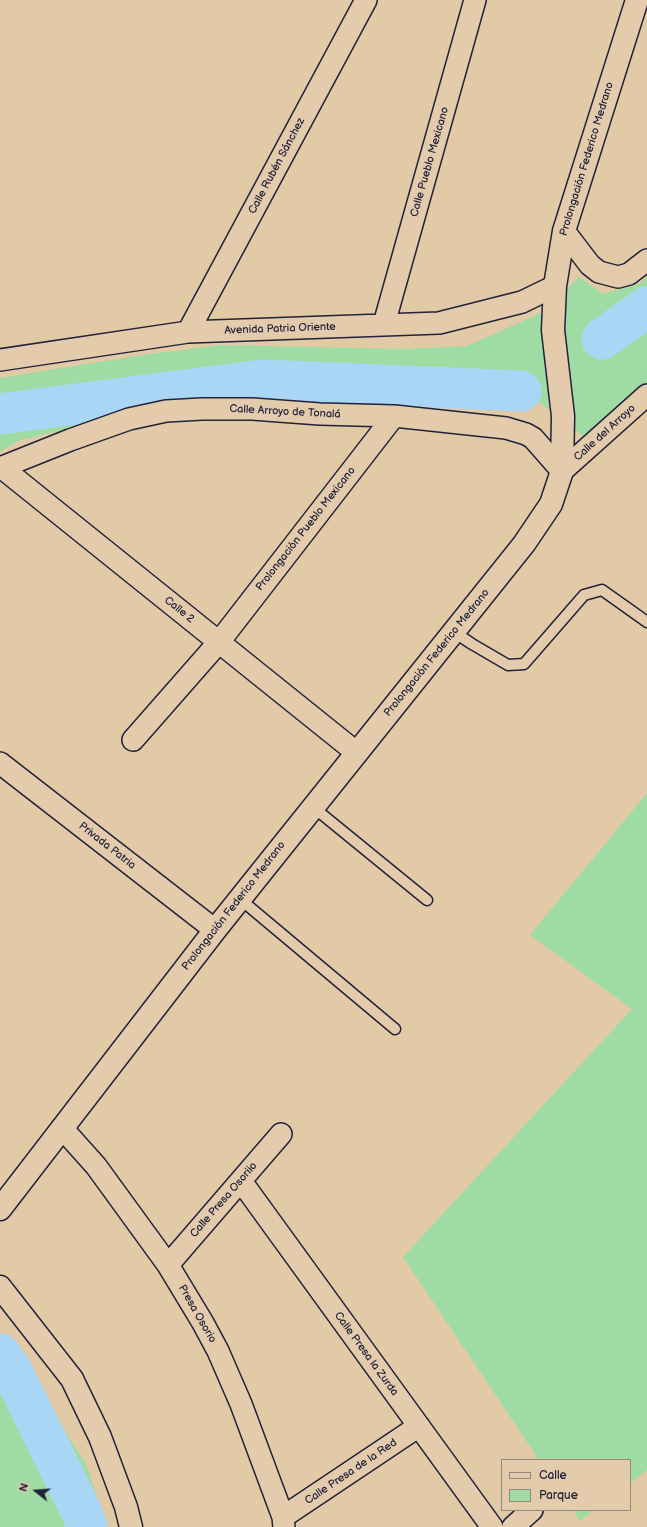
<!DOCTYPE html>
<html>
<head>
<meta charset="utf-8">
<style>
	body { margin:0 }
	#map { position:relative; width:647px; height:1527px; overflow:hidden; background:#e3caa6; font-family:"Balsamiq Sans",sans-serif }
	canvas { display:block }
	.legend { position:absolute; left:501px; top:1459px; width:130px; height:52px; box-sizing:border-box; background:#e3cbac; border:1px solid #96877f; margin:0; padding:5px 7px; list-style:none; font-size:12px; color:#22223b }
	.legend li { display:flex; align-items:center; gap:8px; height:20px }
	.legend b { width:20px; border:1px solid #96877f }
	.north { position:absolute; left:16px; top:1471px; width:40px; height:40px; -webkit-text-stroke:3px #e3cbac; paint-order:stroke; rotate:287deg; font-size:11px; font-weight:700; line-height:16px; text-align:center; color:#22223b }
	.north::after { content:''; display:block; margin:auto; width:14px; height:18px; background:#22223b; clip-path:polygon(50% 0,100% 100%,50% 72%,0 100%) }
</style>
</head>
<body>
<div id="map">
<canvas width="647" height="1527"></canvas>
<ul class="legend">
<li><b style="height:5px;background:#e3cbac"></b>Calle</li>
<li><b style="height:11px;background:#9fdca3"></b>Parque</li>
</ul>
<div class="north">N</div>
</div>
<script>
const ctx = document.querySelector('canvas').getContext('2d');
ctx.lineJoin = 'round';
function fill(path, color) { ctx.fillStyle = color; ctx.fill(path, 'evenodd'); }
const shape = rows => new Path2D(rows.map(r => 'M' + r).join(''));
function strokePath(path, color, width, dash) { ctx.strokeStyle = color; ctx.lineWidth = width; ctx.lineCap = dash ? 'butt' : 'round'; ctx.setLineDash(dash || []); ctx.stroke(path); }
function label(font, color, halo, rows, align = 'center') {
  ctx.font = font + ' "Balsamiq Sans",sans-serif'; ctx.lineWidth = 4; ctx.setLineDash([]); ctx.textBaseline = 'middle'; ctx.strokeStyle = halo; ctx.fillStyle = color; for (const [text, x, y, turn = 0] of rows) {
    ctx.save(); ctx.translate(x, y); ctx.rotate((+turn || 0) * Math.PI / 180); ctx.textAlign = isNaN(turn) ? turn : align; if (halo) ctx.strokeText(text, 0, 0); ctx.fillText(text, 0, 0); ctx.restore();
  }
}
fill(shape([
	[579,277,603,294,639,284,647,277,647,384,588,440,539,402,174,403,18,441,0,452,0,378,142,355,221,345,404,349,467,346,543,312],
	[647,793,647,1470,630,1483,630,1460,539,1460,403,1257,632,1009,530,935],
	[0,1338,26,1370,86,1464,107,1527,0,1527],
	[573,1510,594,1510,580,1521]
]), '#9fdca3');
strokePath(shape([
	[602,339,647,307],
	[0,414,262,380,521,391],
	[0,1354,11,1369,83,1515,87,1527]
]), '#aad6f6', 41);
const lane = shape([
	[454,632,472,644,508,665,524,664,584,595,602,590,647,622],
	[313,807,427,900],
	[240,899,395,1029]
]);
const street = shape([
	[564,231,590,265,599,272,618,277,629,274,647,260],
	[384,324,475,0],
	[188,332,366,0],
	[0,360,188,332,439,323,522,302,555,286],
	[1,467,357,753],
	[0,468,70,440,129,419,166,411,202,409,252,409,320,414,394,416,506,428,526,434,533,438,562,471,647,395],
	[133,740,219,642,394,416],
	[0,763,215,930],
	[62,1128,96,1166,168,1265,203,1323,218,1351,241,1404,283,1517,284,1527],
	[241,1181,492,1527],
	[168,1265,281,1134],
	[283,1517,419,1426],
	[513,1527,532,1510]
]);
const secondary = shape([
	[0,1209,215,930,524,544,551,504,562,471,563,416,553,330,555,286,564,231,637,0],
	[0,1287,72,1379,100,1437,126,1507,131,1527]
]);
strokePath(lane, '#22223b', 13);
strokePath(street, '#22223b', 24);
strokePath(secondary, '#22223b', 25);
strokePath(lane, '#e3cbac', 10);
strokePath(street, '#e3cbac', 21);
strokePath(secondary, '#e3cbac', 22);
label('11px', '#22223b', '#e3cbac', [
	["Prolongación Federico Medrano",587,159,-73],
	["Calle Pueblo Mexicano",430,162,-74],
	["Calle Rubén Sánchez",277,166,-62],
	["Avenida Patria Oriente",280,329,-2],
	["Calle Arroyo de Tonalá",285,412,3],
	["Calle del Arroyo",605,433,-42],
	["Prolongación Pueblo Mexicano",306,529,-52],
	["Calle 2",179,610,39],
	["Prolongación Federico Medrano",437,653,-51],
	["Privada Patria",107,846,38],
	["Prolongación Federico Medrano",234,906,-52],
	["Calle Presa Osoriio",224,1200,-49],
	["Presa Osorio",197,1314,60],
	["Calle Presa la Zurda",366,1354,54],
	["Calle Presa de la Red",351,1472,-34]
]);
</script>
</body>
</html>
